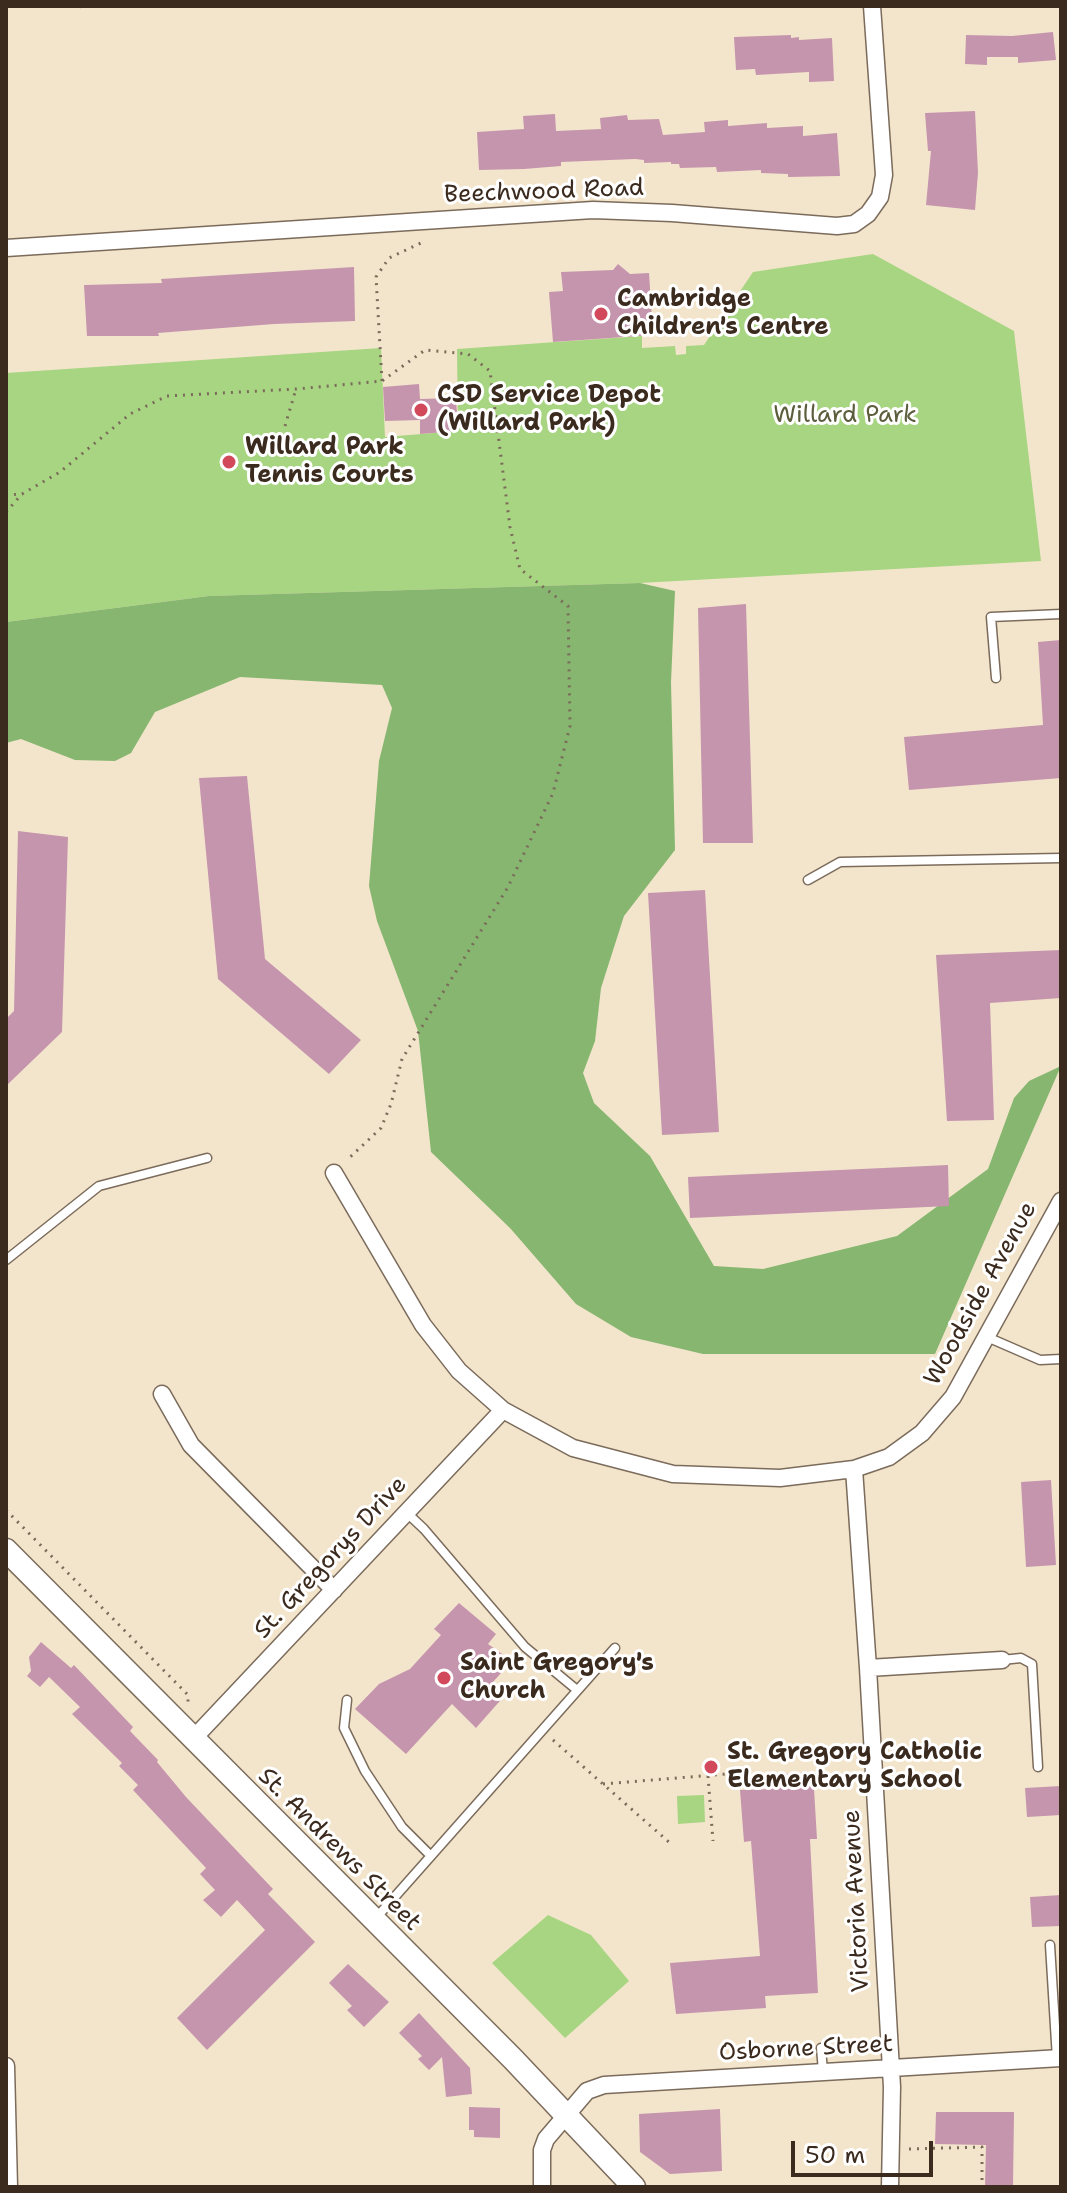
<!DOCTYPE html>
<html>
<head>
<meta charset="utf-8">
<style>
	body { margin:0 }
	#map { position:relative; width:1067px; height:2193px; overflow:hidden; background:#f3e5cc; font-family:"Shantell Sans",sans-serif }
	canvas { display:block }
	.frame { position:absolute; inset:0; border:8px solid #3b2a1e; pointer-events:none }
	.scale { position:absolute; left:791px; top:2141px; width:142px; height:36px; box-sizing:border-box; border:4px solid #3b2a1e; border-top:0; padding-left:10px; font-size:24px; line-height:28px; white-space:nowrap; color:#3b2a1e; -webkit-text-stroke:6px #fff; paint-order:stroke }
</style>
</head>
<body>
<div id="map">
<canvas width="1067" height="2193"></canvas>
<div class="frame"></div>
<div class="scale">50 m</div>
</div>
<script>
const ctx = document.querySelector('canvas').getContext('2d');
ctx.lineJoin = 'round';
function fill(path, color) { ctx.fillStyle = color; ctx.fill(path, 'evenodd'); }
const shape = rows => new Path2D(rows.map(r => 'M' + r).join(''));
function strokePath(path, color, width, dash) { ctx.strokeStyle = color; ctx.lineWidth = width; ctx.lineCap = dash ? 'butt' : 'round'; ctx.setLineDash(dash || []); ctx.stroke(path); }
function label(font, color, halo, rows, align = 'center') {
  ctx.font = font + ' "Shantell Sans",sans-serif'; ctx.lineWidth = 6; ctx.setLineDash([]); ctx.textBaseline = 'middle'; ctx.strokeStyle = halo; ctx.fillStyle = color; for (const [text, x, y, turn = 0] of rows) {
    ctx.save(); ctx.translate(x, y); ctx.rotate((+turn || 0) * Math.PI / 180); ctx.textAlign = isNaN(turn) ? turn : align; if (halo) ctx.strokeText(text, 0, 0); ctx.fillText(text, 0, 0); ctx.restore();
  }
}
fill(shape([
	[873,254,1014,331,1041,561,640,583,209,596,6,622,6,373,381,348,385,437,458,431,457,349,642,336,642,348,675,346,676,355,686,354,686,346,704,345,753,272],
	[704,1795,705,1822,678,1824,677,1796],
	[548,1915,591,1935,629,1981,565,2038,492,1963]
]), '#a8d581');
fill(shape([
	[640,583,675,591,671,682,675,850,624,916,601,988,595,1041,583,1073,594,1103,650,1156,714,1266,763,1269,897,1236,988,1169,1014,1098,1029,1081,1061,1066,935,1354,703,1354,631,1337,576,1304,510,1228,431,1152,418,1031,377,921,369,886,379,761,392,708,382,685,240,677,155,712,131,753,115,761,75,760,21,739,6,743,6,622,209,596]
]), '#86b66f');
fill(shape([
	[1053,32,1056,60,1018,63,1018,57,987,57,987,65,965,64,966,35,1012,36],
	[791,35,791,38,799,37,799,40,832,38,834,81,809,82,809,72,756,75,755,69,736,70,734,37],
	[975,111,978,173,975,210,926,205,931,151,928,151,925,113],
	[555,114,556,131,601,129,600,118,627,115,628,120,659,119,663,135,705,132,704,122,728,120,728,126,767,123,767,128,803,126,803,136,837,133,840,176,788,177,788,174,761,173,761,170,717,172,716,167,680,168,679,164,671,164,671,162,644,163,644,160,635,159,561,162,561,166,524,169,479,170,477,132,524,129,523,116],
	[618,264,630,274,649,273,653,335,553,342,549,292,563,291,561,272,613,270],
	[354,267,355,321,274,324,158,333,159,336,87,336,84,285,162,283,161,279],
	[419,384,420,399,456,398,458,431,420,434,420,420,385,421,383,387],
	[746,604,753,843,703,843,698,608],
	[1061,640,1061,778,909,790,904,737,1043,725,1038,642],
	[247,776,265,959,361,1040,329,1074,218,979,199,778],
	[18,831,68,837,62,1032,6,1086,6,1019,14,1011],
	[705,890,719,1132,662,1135,648,893],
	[1061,950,1061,998,990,1003,994,1120,947,1121,936,955],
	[948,1165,949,1206,690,1218,688,1177],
	[1051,1480,1056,1565,1026,1567,1021,1482],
	[459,1603,496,1634,488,1644,512,1661,492,1683,506,1694,476,1728,452,1704,406,1754,355,1709,379,1684,410,1669,441,1635,434,1629],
	[41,1642,71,1668,74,1665,133,1727,130,1731,158,1760,157,1762,186,1797,273,1889,268,1894,315,1942,207,2050,177,2018,265,1930,237,1900,221,1917,203,1900,215,1890,200,1874,206,1868,133,1790,138,1785,119,1766,122,1763,72,1714,80,1707,49,1677,40,1687,27,1676,31,1671,29,1657],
	[813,1772,817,1839,810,1839,818,1993,765,1996,766,2008,676,2014,670,1963,760,1956,751,1841,744,1842,740,1790,771,1789,770,1775],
	[1061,1786,1061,1815,1027,1817,1025,1788],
	[1061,1895,1061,1926,1032,1927,1030,1897],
	[348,1964,389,2002,364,2027,347,2010,352,2006,329,1983],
	[419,2013,470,2068,472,2094,446,2097,442,2057,429,2070,418,2059,422,2056,399,2033],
	[469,2107,500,2108,500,2138,474,2137,474,2130,469,2130],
	[720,2109,722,2171,670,2174,640,2152,639,2114],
	[936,2112,1014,2112,1013,2187,985,2187,986,2145,935,2144]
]), '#c595ad');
const service = shape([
	[996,678,991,617,1061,614],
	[808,880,840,862,1061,858],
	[6,1260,99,1186,207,1158],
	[987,1337,1040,1360,1061,1359],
	[407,1513,424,1529,525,1647,577,1690],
	[1002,1660,1021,1658,1032,1664,1038,1767],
	[347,1700,344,1728,365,1771,402,1827,431,1856],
	[376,1918,615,1648],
	[1050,1945,1057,2059],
	[821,2048,823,2071]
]);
const minor = shape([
	[6,248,593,210,672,213,837,226,854,224,868,214,880,197,884,175,872,6],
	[334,1173,423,1325,459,1371,503,1410,573,1448,673,1474,780,1478,854,1469,889,1457,922,1433,953,1397,1061,1201],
	[162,1394,191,1445,334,1590],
	[854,1469,868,1668,892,2087,890,2187],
	[868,1668,1002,1660],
	[193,1739,503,1410],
	[6,2066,9,2187],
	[542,2187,542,2150,546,2139,587,2091,604,2085,1061,2058]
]);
const secondary = shape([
	[6,1550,513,2059,634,2187]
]);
strokePath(service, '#7b6b5b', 11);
strokePath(minor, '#7b6b5b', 19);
strokePath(secondary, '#7b6b5b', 25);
strokePath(shape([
	[81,6,82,9],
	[382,381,376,277,389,258,423,242],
	[285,426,296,389],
	[6,495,22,494,60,472,130,414,167,396,296,389,382,381,425,350,468,354,490,371,510,527,520,569,568,606,570,726,553,793,508,887,402,1059,391,1104,381,1128,347,1160],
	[6,512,22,494],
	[6,1510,188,1695,188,1704],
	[553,1740,670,1843],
	[708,1776,713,1841],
	[603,1784,751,1772],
	[909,2149,982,2147,982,2187]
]), '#7b6b5b', 3, [2, 6]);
strokePath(service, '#fff', 8);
strokePath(minor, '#fff', 16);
strokePath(secondary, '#fff', 22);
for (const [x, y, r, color] of [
	[601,314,8,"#d1495b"],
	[421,410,8,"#d1495b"],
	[229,462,8,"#d1495b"],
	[444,1678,8,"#d1495b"],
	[711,1767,8,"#d1495b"]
]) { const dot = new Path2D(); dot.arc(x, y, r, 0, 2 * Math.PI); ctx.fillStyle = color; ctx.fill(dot); strokePath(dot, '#fff', 3); }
label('24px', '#3b2a1e', '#fff', [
	["Beechwood Road",544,192,-2],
	["Woodside Avenue",981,1294,-61],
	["St. Gregorys Drive",331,1558,-47],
	["St. Andrews Street",339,1850,45],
	["Victoria Avenue",857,1901,-93],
	["Osborne Street",806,2049,-3]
]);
label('bold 24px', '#3b2a1e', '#fff', [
	["Cambridge",617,300],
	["Children's Centre",617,328],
	["CSD Service Depot",437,396],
	["(Willard Park)",437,424],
	["Willard Park",245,448],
	["Tennis Courts",245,476],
	["Saint Gregory's",460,1664],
	["Church",460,1692],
	["St. Gregory Catholic",727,1753],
	["Elementary School",727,1781]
], 'left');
label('24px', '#5c5d3c', '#fff', [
	["Willard Park",845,416]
]);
</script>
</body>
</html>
